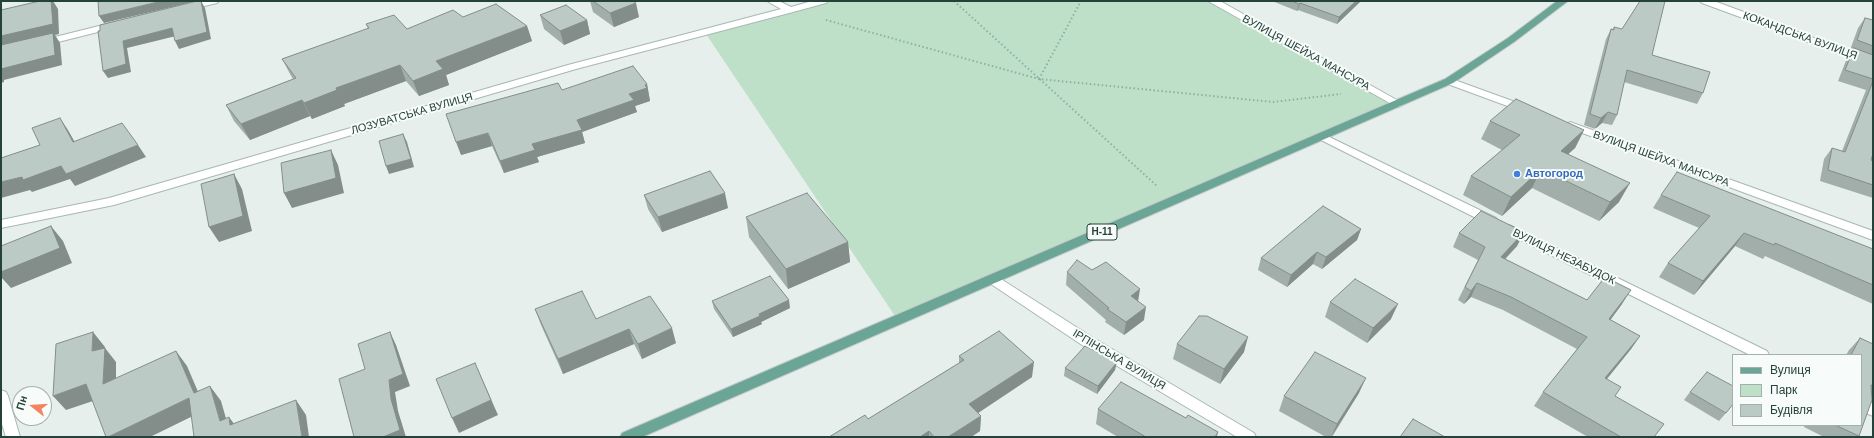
<!DOCTYPE html>
<html>
<head>
<meta charset="utf-8">
<style>
	body { margin:0 }
	#map { position:relative; width:1874px; height:438px; overflow:hidden; background:#e6efeb; font-family:Helvetica,sans-serif }
	canvas { display:block }
	.frame { position:absolute; inset:0; border:2px solid #24423a; pointer-events:none }
	.legend { position:absolute; left:1732px; top:354px; width:130px; height:72px; box-sizing:border-box; background:#f7fbf9; border:1px solid #a3b1ad; margin:0; padding:5px 7px; list-style:none; font-size:12px; color:#24423a }
	.legend li { display:flex; align-items:center; gap:8px; height:20px }
	.legend b { width:20px; border:1px solid #a3b1ad }
	.north { position:absolute; left:12px; top:386px; width:40px; height:40px; box-sizing:border-box; background:#f7fbf9; border:1px solid #a3b1ad; border-radius:50%; rotate:287deg; font-size:11px; font-weight:700; line-height:16px; text-align:center; color:#24423a }
	.north::after { content:''; display:block; margin:auto; width:14px; height:18px; background:#f4845f; clip-path:polygon(50% 0,100% 100%,50% 72%,0 100%) }
</style>
</head>
<body>
<div id="map">
<canvas width="1874" height="438"></canvas>
<div class="frame"></div>
<ul class="legend">
<li><b style="height:5px;background:#6aa596"></b>Вулиця</li>
<li><b style="height:11px;background:#bfe0c8"></b>Парк</li>
<li><b style="height:11px;background:#bbcac4"></b>Будівля</li>
</ul>
<div class="north">Пн</div>
</div>
<script>
const ctx = document.querySelector('canvas').getContext('2d');
ctx.lineJoin = 'round';
function fill(path, color) { ctx.fillStyle = color; ctx.fill(path, 'evenodd'); }
const shape = rows => new Path2D(rows.map(r => 'M' + r).join(''));
function strokePath(path, color, width, dash) { ctx.strokeStyle = color; ctx.lineWidth = width; ctx.lineCap = dash ? 'butt' : 'round'; ctx.setLineDash(dash || []); ctx.stroke(path); }
function label(font, color, halo, rows, align = 'center') {
  ctx.font = font + ' Helvetica,sans-serif'; ctx.lineWidth = 4; ctx.setLineDash([]); ctx.textBaseline = 'middle'; ctx.strokeStyle = halo; ctx.fillStyle = color; for (const [text, x, y, turn = 0] of rows) {
    ctx.save(); ctx.translate(x, y); ctx.rotate((+turn || 0) * Math.PI / 180); ctx.textAlign = isNaN(turn) ? turn : align; if (halo) ctx.strokeText(text, 0, 0); ctx.fillText(text, 0, 0); ctx.restore();
  }
}
fill(shape([
	[823,1,1213,1,1399,104,897,319,704,31]
]), '#bfe0c8');
const minor = shape([
	[202,1,219,1,217,3,188,10,183,7,185,5,202,1],
	[767,1,779,1,791,7,812,1,828,1,826,3,793,12,576,69,114,205,1,228,1,220,109,198,568,65,781,9,767,1],
	[1208,1,1220,1,1404,104,1399,107,1395,106,1208,1],
	[1700,1,1714,1,1873,60,1873,66,1702,3,1700,1],
	[115,22,118,23,120,25,118,27,42,46,37,43,39,41,115,22],
	[1449,78,1529,107,1530,109,1529,111,1521,111,1445,83,1444,81,1449,78],
	[1570,122,1873,231,1873,240,1566,127,1565,125,1570,122],
	[1323,134,1496,218,1498,221,1496,224,1488,224,1319,139,1318,137,1323,134],
	[1509,225,1767,351,1769,355,1750,355,1505,232,1503,229,1505,226,1509,225],
	[993,274,1095,339,1254,433,1256,437,1237,437,1085,347,988,282,987,279,988,276,993,274],
	[1,390,6,392,8,396,20,437,6,437,1,421,1,390],
	[1861,398,1873,403,1873,416,1861,411,1861,398]
]);
const major = shape([
	[1557,1,1568,1,1514,42,1453,83,642,437,620,437,622,433,1445,79,1508,38,1557,1]
]);
strokePath(minor, '#a8b8b2', 2);
strokePath(major, '#c2cac8', 2);
strokePath(shape([
	[954,1,1157,186],
	[826,20,1039,79,1273,102,1341,94],
	[1039,79,1081,1]
]), '#86b3a5', 2, [1.5, 2.5]);
fill(minor, '#fff');
fill(major, '#6aa596');
fill(shape([
	[590,1,633,1,639,17,614,27,593,12],
	[1272,1,1361,1,1337,24,1298,10,1297,11],
	[540,15,587,20,590,34,564,45,544,29],
	[463,17,527,26,532,41,446,75,449,85,419,96,406,81,344,104,345,106,312,119,310,116,250,140,234,121,226,105,293,79,290,74,282,59,368,29,366,24,407,29],
	[1865,18,1873,20,1873,154,1871,160,1873,161,1873,198,1820,181,1824,159,1832,148,1842,151,1866,90,1838,81,1847,58,1852,51,1850,50,1858,28],
	[1614,27,1703,93,1697,104,1624,82,1617,115,1612,125,1602,123,1595,129,1584,125,1606,39,1611,29,1613,29],
	[647,84,650,101,635,106,637,112,582,132,585,143,537,157,539,162,504,173,492,146,461,155,562,90],
	[1490,121,1584,130,1575,148,1568,154,1619,202,1599,221,1532,188,1502,216,1463,195,1471,176,1502,150,1481,139],
	[644,195,728,208,662,232,648,209],
	[1661,195,1873,249,1873,304,1765,256,1763,259,1735,246,1694,295,1659,277,1668,263,1699,228,1653,208],
	[746,217,848,242,850,262,788,289,749,237],
	[1361,229,1357,240,1322,269,1313,264,1287,287,1258,270,1261,258],
	[1524,232,1517,246,1505,259,1587,300,1622,304,1610,320,1640,336,1631,349,1607,379,1615,396,1654,437,1588,437,1534,406,1543,392,1577,349,1503,310,1471,297,1464,304,1458,300,1478,260,1453,247,1459,233],
	[1067,272,1138,301,1144,320,1124,335,1105,322,1106,320,1066,285],
	[712,301,790,308,761,322,762,324,733,337,714,309],
	[1330,302,1391,319,1367,343,1325,317],
	[535,309,596,319,676,343,642,359,634,344,563,374,541,325],
	[1860,338,1873,344,1873,390,1872,392,1859,436,1858,437,1824,437,1804,427,1805,425,1861,425,1861,355,1846,355,1849,350],
	[1177,344,1244,352,1220,384,1173,359],
	[959,356,1032,377,978,413,981,416,980,431,971,437,829,437,868,419,959,363],
	[1065,368,1115,370,1097,394,1064,376],
	[1690,392,1726,413,1719,421,1684,400],
	[1359,393,1332,437,1326,437,1279,411,1284,396],
	[1098,409,1186,418,1218,432,1217,437,1118,437,1096,424]
]), '#a1aea9');
fill(shape([
	[51,1,53,1,58,9,59,34,55,35,60,43,62,65,4,80,4,82,1,83,1,36],
	[162,1,197,1,104,23,99,16],
	[201,1,205,8,211,39,179,49,175,41],
	[1356,1,1361,1,1337,24,1339,17],
	[636,3,639,17,614,27,610,13],
	[1300,3,1298,10,1297,11,1299,4],
	[587,20,590,34,564,45,560,31],
	[527,26,532,41,446,75,449,85,419,96,413,81,436,61],
	[172,28,176,36,127,48,131,72,108,78,103,71,123,41],
	[400,65,406,81,344,104,345,106,312,119,304,103,336,88],
	[647,84,650,101,635,106,637,112,582,132,585,143,537,157,539,162,504,173,500,161,577,120,629,94],
	[302,100,310,116,250,140,241,124],
	[1608,112,1602,123,1595,129,1601,118],
	[60,118,68,130,82,155,73,142],
	[1584,130,1575,148,1551,170,1561,151],
	[488,133,492,146,461,155,456,142],
	[403,134,407,142,414,167,389,174,386,166],
	[138,145,146,157,75,186,70,179,32,192,30,190,1,198,1,182],
	[331,150,338,165,344,193,292,208,284,193],
	[1541,169,1532,188,1502,216,1511,197],
	[234,174,242,189,252,231,219,242,209,227],
	[1630,183,1619,202,1599,221,1610,202],
	[725,193,728,208,662,232,658,217],
	[51,226,63,241,72,263,11,288,1,277,1,272],
	[1361,229,1357,240,1322,269,1326,257],
	[1524,232,1517,246,1495,270,1501,257],
	[1744,233,1735,246,1694,295,1703,281],
	[848,242,850,262,788,289,786,269],
	[1317,252,1313,264,1287,287,1291,275],
	[1477,283,1471,297,1464,304,1471,291],
	[1140,289,1138,302,1131,296],
	[1631,290,1622,304,1601,333,1609,319],
	[789,300,790,308,761,322,762,324,733,337,731,329,759,314],
	[1398,304,1391,319,1367,343,1373,328],
	[1146,307,1144,320,1124,335,1126,322],
	[672,328,676,343,642,359,638,344],
	[629,329,634,344,563,374,558,359],
	[93,332,105,347,105,348,116,362,116,398,103,384,92,351],
	[390,332,396,345,410,386,395,392,398,411,406,437,383,437,391,399,389,380],
	[1640,336,1631,349,1596,392,1605,378],
	[1248,337,1244,352,1220,384,1224,369],
	[176,351,187,366,205,408,194,393],
	[1034,362,1032,377,969,419,969,404],
	[1117,362,1115,370,1097,394,1098,386],
	[475,363,498,415,459,433,452,418],
	[1366,378,1359,393,1331,437,1337,424],
	[86,384,99,399,66,410,53,396],
	[210,386,221,401,231,436,220,421],
	[189,398,201,412,150,437,108,437],
	[296,400,306,415,309,437,302,437],
	[981,416,980,431,971,437,948,437],
	[229,417,240,432,230,425],
	[929,431,929,437,920,437]
]), '#838d89');
const building = shape([
	[40,1,51,1,53,24,1,36,1,10,40,1],
	[98,1,162,1,99,16,98,1],
	[197,1,201,1,207,32,175,41,172,28,123,41,126,64,103,71,98,31,100,31,100,25,197,1],
	[593,1,633,1,636,3,610,13,593,1],
	[1292,1,1356,1,1339,17,1300,3,1299,4,1292,1],
	[1640,1,1665,1,1652,55,1710,72,1703,93,1627,70,1617,115,1608,112,1601,118,1590,114,1611,29,1614,30,1614,27,1622,29,1640,1],
	[496,4,527,26,436,61,443,69,413,81,400,65,336,88,337,90,304,103,302,100,241,124,226,105,296,78,282,59,369,28,366,24,394,15,407,29,453,10,463,17,496,4],
	[566,5,587,20,560,31,540,15,566,5],
	[1865,18,1873,20,1873,46,1857,40,1865,18],
	[53,33,55,55,1,69,1,45,53,33],
	[1854,48,1873,55,1873,79,1845,70,1854,48],
	[633,66,647,84,645,85,647,88,629,94,634,100,577,120,582,130,532,144,535,150,500,161,488,133,456,142,446,114,558,83,562,90,633,66],
	[1873,81,1873,154,1871,160,1873,161,1873,185,1828,170,1832,148,1845,152,1873,81],
	[1516,99,1584,130,1561,151,1630,183,1610,202,1541,169,1511,197,1471,176,1520,135,1490,121,1516,99],
	[60,118,73,142,122,123,138,145,66,174,61,166,23,180,22,177,1,182,1,158,40,145,32,128,60,118],
	[403,134,411,159,386,166,379,141,403,134],
	[331,150,336,178,284,193,281,163,331,150],
	[710,171,725,193,658,217,644,195,710,171],
	[1677,172,1873,249,1873,285,1775,243,1774,245,1744,233,1703,281,1668,263,1710,216,1661,195,1677,172],
	[234,174,243,216,209,227,201,184,234,174],
	[807,193,848,242,786,269,746,217,807,193],
	[1323,206,1361,229,1326,257,1317,252,1291,275,1261,258,1323,206],
	[1481,211,1524,232,1501,257,1587,300,1605,277,1631,290,1609,319,1640,336,1605,378,1621,387,1615,396,1664,424,1654,437,1621,437,1543,392,1587,337,1511,297,1477,283,1471,291,1465,287,1485,247,1459,233,1481,211],
	[51,226,60,248,1,272,1,246,51,226],
	[1077,260,1092,270,1106,262,1140,289,1131,296,1146,307,1126,322,1107,309,1109,308,1067,272,1077,260],
	[770,276,789,300,759,314,760,316,731,329,712,301,770,276],
	[1355,279,1398,304,1373,328,1330,302,1355,279],
	[582,291,596,319,650,296,672,328,638,344,629,329,558,359,535,309,582,291],
	[1199,316,1207,316,1248,337,1224,369,1177,344,1199,316],
	[999,331,1034,362,969,404,981,416,948,437,934,437,929,431,920,437,829,437,865,415,868,419,964,360,959,356,999,331],
	[93,332,92,351,105,348,103,384,176,351,194,393,210,386,220,421,229,417,230,425,296,400,302,437,194,437,189,398,108,437,106,437,86,384,53,396,56,344,93,332],
	[390,332,403,374,389,380,391,399,400,430,383,437,354,437,339,379,365,369,358,344,390,332],
	[1860,338,1873,344,1873,385,1871,385,1872,400,1859,436,1835,425,1861,425,1861,355,1851,355,1860,338],
	[1085,346,1117,362,1098,386,1065,368,1085,346],
	[1315,352,1366,378,1337,424,1284,396,1315,352],
	[475,363,491,400,452,418,436,379,475,363],
	[1707,372,1733,386,1733,404,1726,413,1690,392,1707,372],
	[1121,382,1186,418,1188,415,1218,432,1215,437,1146,437,1098,409,1121,382],
	[1413,419,1445,437,1400,437,1413,419]
]);
fill(building, '#bbcac4');
strokePath(building, '#838d89', 1);
for (const [x, y, r, color] of [
	[1517,174,4,"#3f7fe0"]
]) { const dot = new Path2D(); dot.arc(x, y, r, 0, 2 * Math.PI); ctx.fillStyle = color; ctx.fill(dot); strokePath(dot, '#f7fbf9', 1.5); }
for (const [x, y, w] of [
	[1102,232,30]
]) { const box = new Path2D(); box.roundRect(x - w / 2, y - 8, w, 16, 3); ctx.fillStyle = '#f7fbf9'; ctx.fill(box); strokePath(box, '#24423a', 1); }
label('bold 10px', '#24423a', null, [
	["Н-11",1102,232]
]);
label('11px', '#24423a', '#f7fbf9', [
	["КОКАНДСЬКА ВУЛИЦЯ",1800,36,20],
	["ВУЛИЦЯ ШЕЙХА МАНСУРА",1306,53,29],
	["ЛОЗУВАТСЬКА ВУЛИЦЯ",412,114,-16],
	["ВУЛИЦЯ ШЕЙХА МАНСУРА",1661,159,20],
	["ВУЛИЦЯ НЕЗАБУДОК",1564,257,26],
	["ІРПІНСЬКА ВУЛИЦЯ",1119,360,31]
]);
label('bold 11px', '#366cbe', '#f7fbf9', [
	["Автогород",1525,174]
], 'left');
</script>
</body>
</html>
